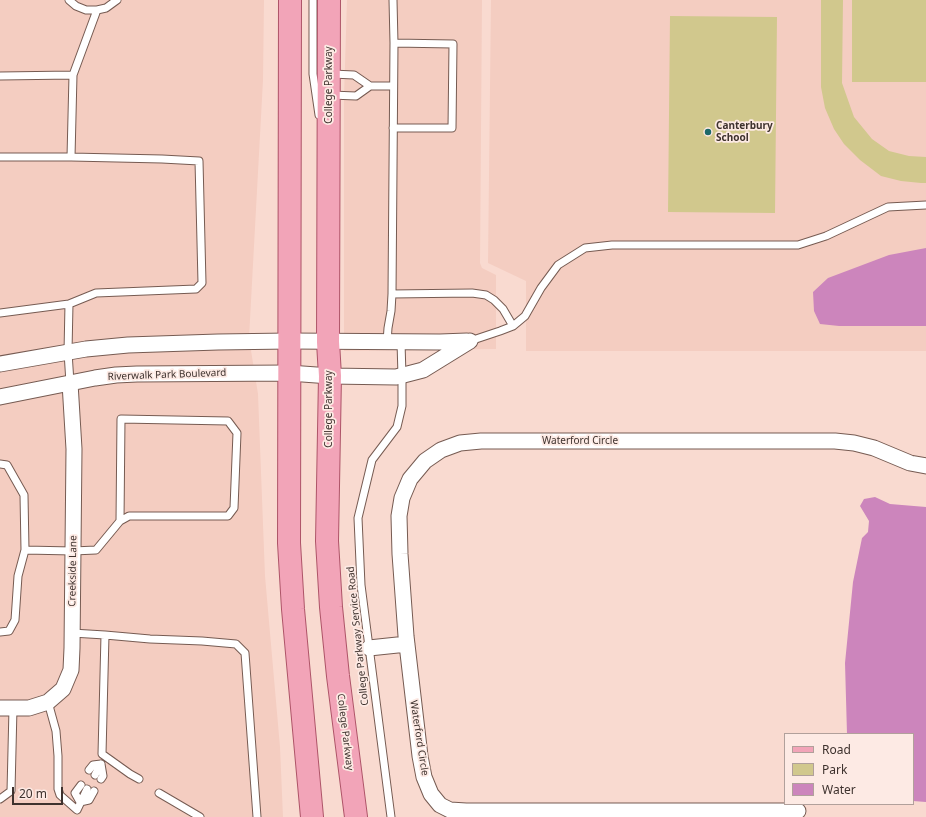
<!DOCTYPE html>
<html>
<head>
<meta charset="utf-8">
<style>
	body { margin:0 }
	#map { position:relative; width:926px; height:817px; overflow:hidden; background:#f9dad0; font-family:"Noto Sans",sans-serif }
	canvas { display:block }
	.legend { position:absolute; left:784px; top:733px; width:130px; height:72px; box-sizing:border-box; background:#fdeae4; border:1px solid #b1a09b; margin:0; padding:5px 7px; list-style:none; font-size:12px; color:#3e322e }
	.legend li { display:flex; align-items:center; gap:8px; height:20px }
	.legend b { width:20px; border:1px solid #b1a09b }
	.scale { position:absolute; left:12px; top:787px; width:51px; height:18px; box-sizing:border-box; border:2px solid #3e322e; border-top:0; padding-left:5px; font-size:12px; line-height:14px; white-space:nowrap; color:#3e322e; -webkit-text-stroke:3px #fdeae4; paint-order:stroke }
</style>
</head>
<body>
<div id="map">
<canvas width="926" height="817"></canvas>
<ul class="legend">
<li><b style="height:5px;background:#f2a4b8"></b>Road</li>
<li><b style="height:11px;background:#d1c88d"></b>Park</li>
<li><b style="height:11px;background:#cc85bc"></b>Water</li>
</ul>
<div class="scale">20 m</div>
</div>
<script>
const ctx = document.querySelector('canvas').getContext('2d');
ctx.lineJoin = 'round';
function fill(path, color) { ctx.fillStyle = color; ctx.fill(path, 'evenodd'); }
const shape = rows => new Path2D(rows.map(r => 'M' + r).join(''));
function strokePath(path, color, width, dash) { ctx.strokeStyle = color; ctx.lineWidth = width; ctx.lineCap = dash ? 'butt' : 'round'; ctx.setLineDash(dash || []); ctx.stroke(path); }
function label(font, color, halo, rows, align = 'center') {
  ctx.font = font + ' "Noto Sans",sans-serif'; ctx.lineWidth = 3.5; ctx.setLineDash([]); ctx.textBaseline = 'middle'; ctx.strokeStyle = halo; ctx.fillStyle = color; for (const [text, x, y, turn = 0] of rows) {
    ctx.save(); ctx.translate(x, y); ctx.rotate((+turn || 0) * Math.PI / 180); ctx.textAlign = isNaN(turn) ? turn : align; if (halo) ctx.strokeText(text, 0, 0); ctx.fillText(text, 0, 0); ctx.restore();
  }
}
fill(shape([
	[0,0,264,0,263,80,249,338,258,394,265,576,280,747,283,817,0,817],
	[347,0,482,0,480,263,482,268,496,275,496,349,344,351,344,97],
	[491,0,926,0,926,351,526,351,526,281,488,263]
]), '#f4cdc1');
fill(shape([
	[821,0,843,0,842,83,854,117,872,139,889,151,909,156,926,157,926,183,921,183,901,181,881,176,860,160,844,144,834,129,825,108,821,87],
	[852,0,926,0,926,82,852,82],
	[670,16,777,17,775,213,668,212]
]), '#d1c88d');
fill(shape([
	[926,248,926,326,839,326,820,324,814,311,813,292,828,278,889,255],
	[875,497,890,504,926,507,926,802,913,801,913,734,847,734,845,663,853,582,862,538,868,532,869,521,860,506,864,499]
]), '#cc85bc');
const lane = shape([
	[69,0,76,6,86,10,97,10,106,8,117,0],
	[313,0,313,74,319,115],
	[393,0,394,43,392,294,472,293,486,295,494,300,503,309,513,326],
	[332,74,354,75,370,86],
	[0,76,73,75,97,10],
	[331,95,356,96,370,86,393,86],
	[393,128,452,128,453,44,394,43],
	[0,157,71,157,162,159,199,161,202,283,196,289,96,293,69,304,0,313],
	[71,157,73,75],
	[69,304,68,352,70,383],
	[470,341,500,331,513,326,525,316,541,288,558,265,585,248,612,245,798,245,826,236,888,207,926,205],
	[387,342,388,328,391,311,392,294],
	[0,464,7,465,24,495,25,550,73,551,96,550,120,521,129,516,228,516,234,508,237,433,228,421,121,419,120,521],
	[0,632,9,631,15,620,18,576,25,550],
	[72,633,105,635,102,754,130,774,139,779],
	[105,635,150,639,202,641,236,644,245,653,257,817],
	[48,702,56,731,58,756,58,789,60,795,77,810,87,789],
	[89,770,93,765,101,764,103,776,101,779],
	[95,775,101,764],
	[81,785,75,793,80,802,89,800,94,791],
	[159,793,200,817],
	[0,799,11,791,13,708],
	[391,817,361,585,358,518,372,460,397,427,402,406,402,376,401,342]
]);
const street = shape([
	[0,364,86,349,128,345,218,342,289,341,440,342,467,341],
	[0,397,95,378,116,375,137,374,289,373,330,376,396,377,423,370,470,341],
	[369,648,407,644],
	[0,708,29,708,48,702,63,689,71,670,72,648,74,449,70,383],
	[798,811,466,811,450,810,440,805,431,794,424,777,420,756,406,636,400,554,399,516,402,498,410,479,425,461,441,450,460,443,481,441,835,441,854,443,874,448,910,463,926,466]
]);
const primary = shape([
	[290,0,289,543,293,609,312,817],
	[329,0,328,342,330,376,327,541,331,607,338,676,356,817]
]);
strokePath(lane, '#765b52', 9);
strokePath(street, '#765b52', 17);
strokePath(primary, '#ae5468', 24);
strokePath(lane, '#fff', 7);
strokePath(street, '#fff', 15);
strokePath(primary, '#f2a4b8', 22);
for (const [x, y, r, color] of [
	[708,132,4,"#1c6969"]
]) { const dot = new Path2D(); dot.arc(x, y, r, 0, 2 * Math.PI); ctx.fillStyle = color; ctx.fill(dot); strokePath(dot, '#fdeae4', 1.5); }
label('10px', '#3e322e', '#fdeae4', [
	["College Parkway",329,85,-90],
	["Riverwalk Park Boulevard",167,375,-2],
	["College Parkway",329,409,-90],
	["Waterford Circle",580,441],
	["Creekside Lane",73,571,-89],
	["College Parkway Service Road",358,636,-96],
	["College Parkway",345,732,83],
	["Waterford Circle",419,738,81]
]);
label('bold 10px', '#3e322e', '#fdeae4', [
	["Canterbury",716,126],
	["School",716,138]
], 'left');
</script>
</body>
</html>
